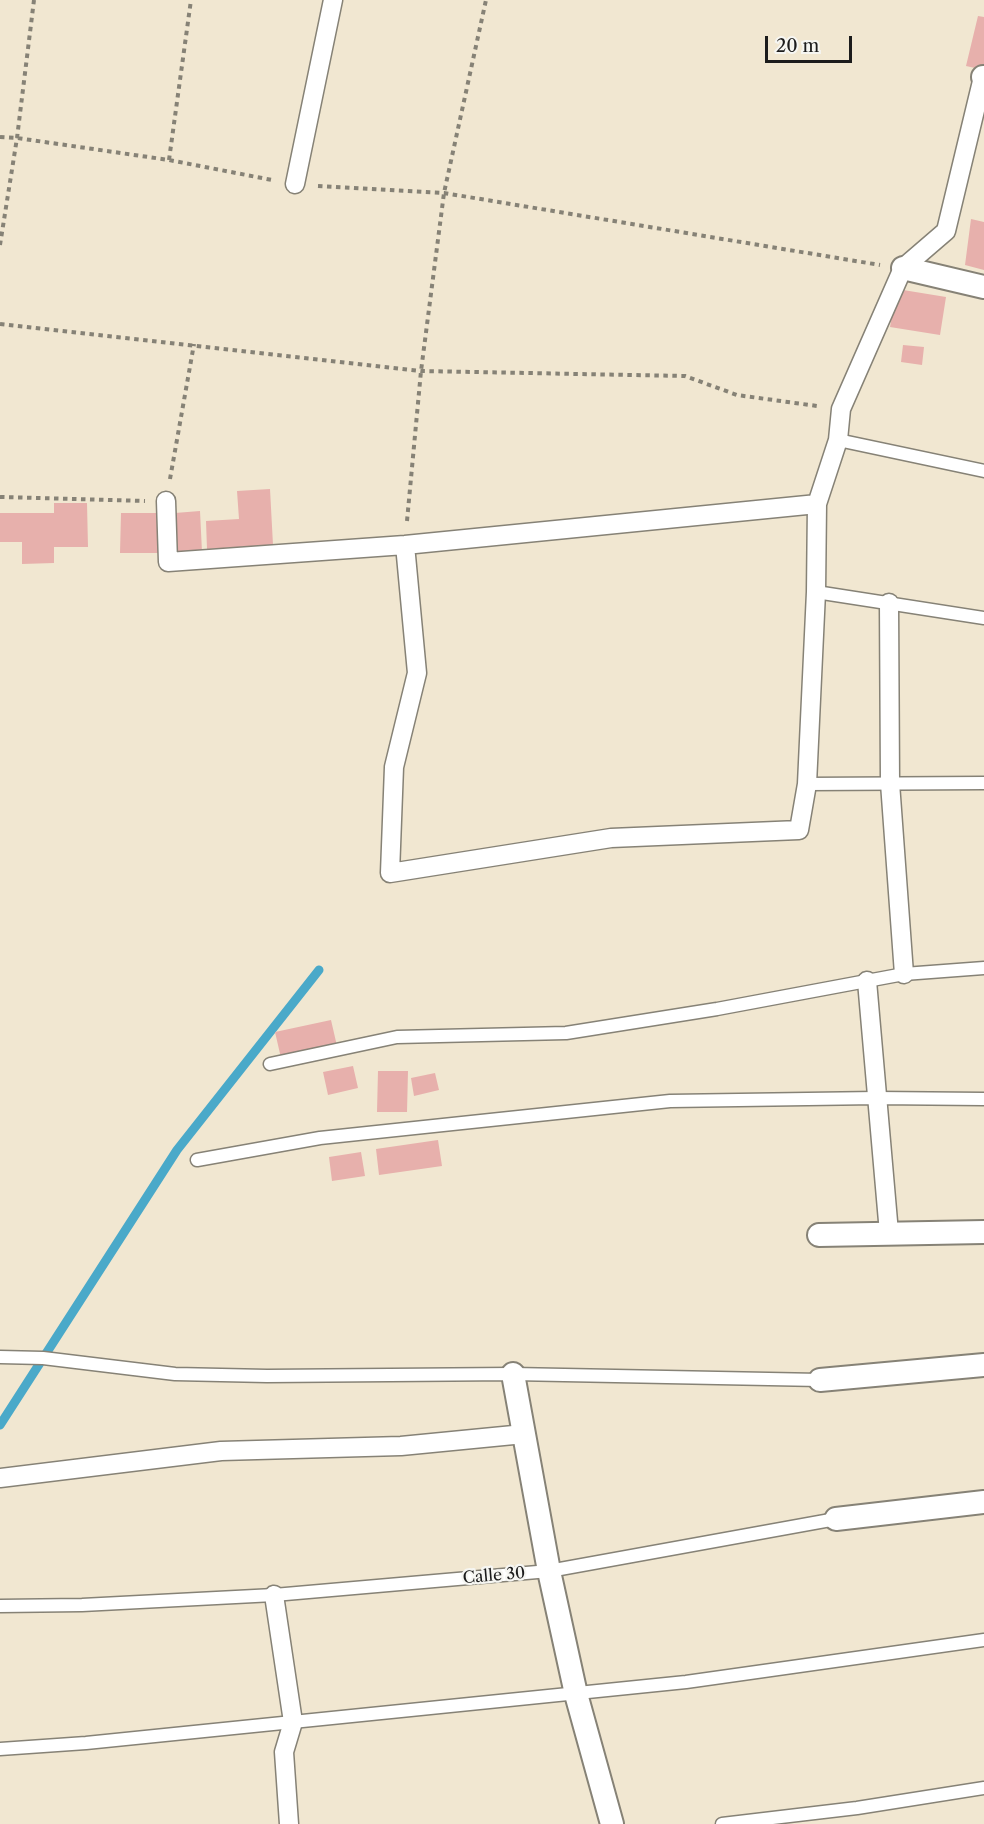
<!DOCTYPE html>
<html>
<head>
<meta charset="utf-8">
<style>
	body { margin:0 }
	#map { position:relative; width:984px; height:1824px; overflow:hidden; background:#f1e7d1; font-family:"Libre Caslon Text",serif }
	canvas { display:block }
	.scale { position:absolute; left:765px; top:36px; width:87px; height:27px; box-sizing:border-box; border:3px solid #1c1c1c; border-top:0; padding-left:8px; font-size:18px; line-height:21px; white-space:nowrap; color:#1c1c1c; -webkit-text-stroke:4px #f6f6f2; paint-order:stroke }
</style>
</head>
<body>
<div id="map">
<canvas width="984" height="1824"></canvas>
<div class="scale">20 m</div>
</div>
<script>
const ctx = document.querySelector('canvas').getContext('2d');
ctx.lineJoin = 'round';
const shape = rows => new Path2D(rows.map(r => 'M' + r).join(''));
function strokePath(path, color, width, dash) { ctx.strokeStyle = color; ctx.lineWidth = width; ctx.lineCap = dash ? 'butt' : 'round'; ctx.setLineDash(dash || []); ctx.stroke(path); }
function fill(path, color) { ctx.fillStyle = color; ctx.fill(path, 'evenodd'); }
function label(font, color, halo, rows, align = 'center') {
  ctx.font = font + ' "Libre Caslon Text",serif'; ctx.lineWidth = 4.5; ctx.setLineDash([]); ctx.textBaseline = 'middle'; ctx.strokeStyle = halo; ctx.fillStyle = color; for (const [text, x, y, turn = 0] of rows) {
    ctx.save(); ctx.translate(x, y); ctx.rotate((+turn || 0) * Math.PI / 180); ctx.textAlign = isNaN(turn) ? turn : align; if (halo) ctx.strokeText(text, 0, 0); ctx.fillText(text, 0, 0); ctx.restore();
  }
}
strokePath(shape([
	[0,1425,177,1150,319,970]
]), '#4aa9c9', 9);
fill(shape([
	[978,16,984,17,984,70,966,66],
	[971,219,984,222,984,270,965,265],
	[897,289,946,297,940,335,890,327],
	[903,345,924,347,922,365,901,362],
	[270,489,273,545,207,549,206,521,239,519,237,491],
	[54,503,87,503,88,547,54,547,54,563,22,564,22,542,0,542,0,513,54,513],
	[200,511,202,552,177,554,175,513],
	[121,513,158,513,158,553,120,553],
	[331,1020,337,1046,281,1058,275,1032],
	[353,1066,358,1088,328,1095,323,1072],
	[378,1071,408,1071,407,1112,377,1112],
	[435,1073,439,1090,414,1096,411,1078],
	[438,1140,442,1166,379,1175,376,1149],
	[361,1152,365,1176,332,1181,329,1157]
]), '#e7b0ac');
const service = shape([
	[838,440,984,471],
	[816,592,984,618],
	[807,784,984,783],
	[270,1064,397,1037,566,1033,717,1009,904,974,984,968],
	[197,1160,320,1138,670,1101,876,1098,984,1099],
	[0,1357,43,1358,175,1374,267,1376,513,1374,820,1380],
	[0,1606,82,1605,274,1595,549,1571,836,1519],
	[0,1749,86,1743,686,1682,984,1640],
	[722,1824,857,1808,984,1788]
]);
const pedestrian = shape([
	[295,184,333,0],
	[166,501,168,562,405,545,817,504],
	[405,545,417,673,394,767,390,873,611,838,799,830,807,784,816,592,817,504,838,440,841,409,903,268,946,231,983,77],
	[889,603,890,783,904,974],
	[867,981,889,1233],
	[0,1478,221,1451,401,1446,524,1434],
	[274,1595,293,1722,284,1752,289,1824]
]);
const minor = shape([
	[983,77,984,77],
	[903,268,984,287],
	[819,1235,984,1232],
	[513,1374,549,1571,576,1694,612,1824],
	[820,1380,984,1365],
	[836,1519,984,1502]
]);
strokePath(service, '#868276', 15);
strokePath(pedestrian, '#868276', 21);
strokePath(minor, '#868276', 26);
strokePath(shape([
	[0,137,17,138,169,160,272,180],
	[169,160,191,0],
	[318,186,444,193,880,265],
	[0,245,17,138,34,0],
	[0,324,421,371,685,376,737,395,817,406],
	[170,479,194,344],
	[0,497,145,501],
	[407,521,421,371,444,193,486,0]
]), '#868276', 4, [4.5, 4.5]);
strokePath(service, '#fff', 12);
strokePath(pedestrian, '#fff', 18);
strokePath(minor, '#fff', 22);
label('16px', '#1c1c1c', '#f6f6f2', [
	["Calle 30",494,1576,-5]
]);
</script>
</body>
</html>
